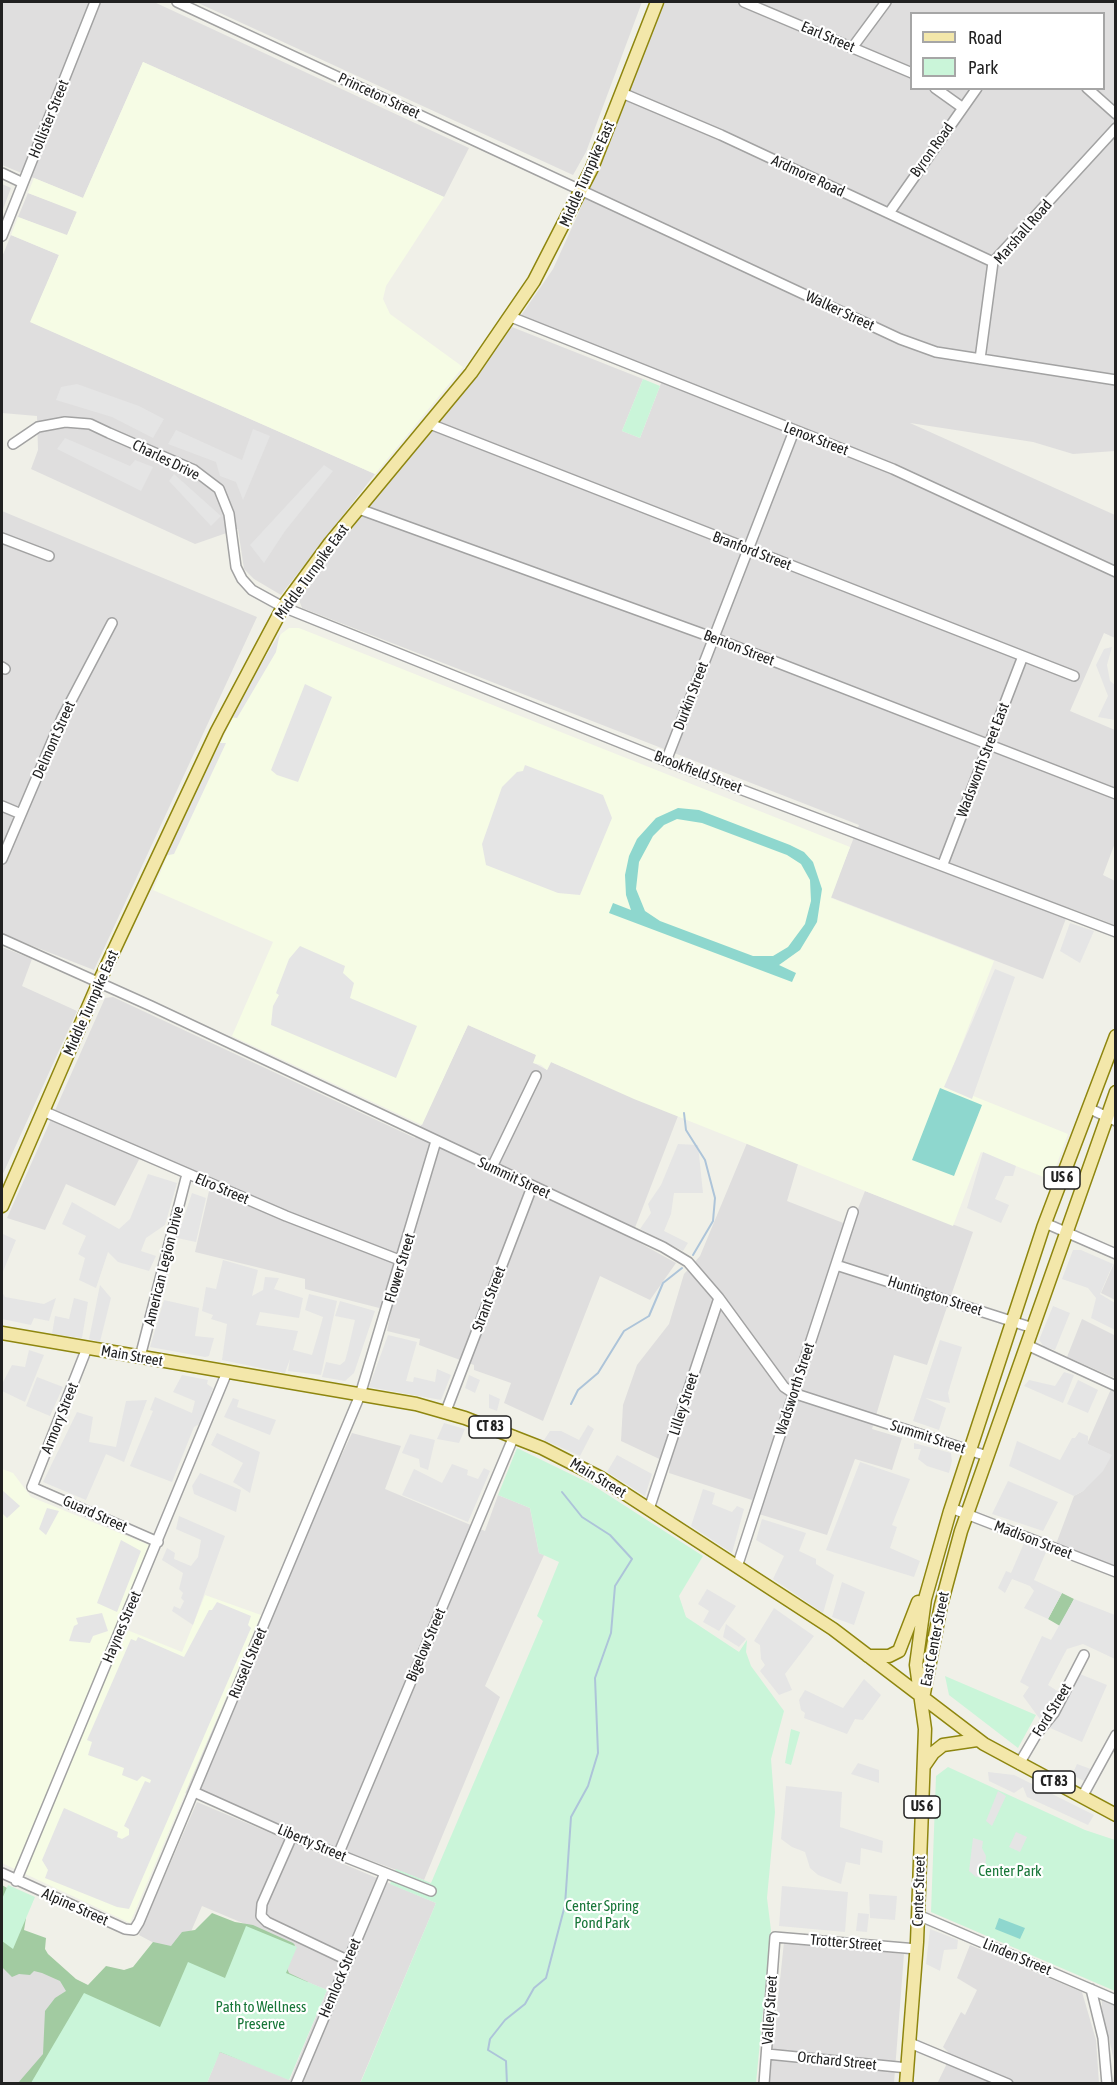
<!DOCTYPE html>
<html>
<head>
<meta charset="utf-8">
<style>
	body { margin:0 }
	#map { position:relative; width:1117px; height:2085px; overflow:hidden; background:#f0f0e8; font-family:"Asap Condensed",sans-serif }
	canvas { display:block }
	.frame { position:absolute; inset:0; border:3px solid #212121; pointer-events:none }
	.legend { position:absolute; left:910px; top:12px; width:195px; height:78px; box-sizing:border-box; background:#fff; border:2px solid #a6a6a6; margin:0; padding:8px 10px; list-style:none; font-size:18px; color:#212121 }
	.legend li { display:flex; align-items:center; gap:12px; height:30px }
	.legend b { width:30px; border:2px solid #a6a6a6 }
</style>
</head>
<body>
<div id="map">
<canvas width="1117" height="2085"></canvas>
<div class="frame"></div>
<ul class="legend">
<li><b style="height:8px;background:#f3e7aa"></b>Road</li>
<li><b style="height:16px;background:#caf5d9"></b>Park</li>
</ul>
</div>
<script>
const ctx = document.querySelector('canvas').getContext('2d');
ctx.lineJoin = 'round';
function fill(path, color) { ctx.fillStyle = color; ctx.fill(path, 'evenodd'); }
const shape = rows => new Path2D(rows.map(r => 'M' + r).join(''));
function strokePath(path, color, width, dash) { ctx.strokeStyle = color; ctx.lineWidth = width; ctx.lineCap = dash ? 'butt' : 'round'; ctx.setLineDash(dash || []); ctx.stroke(path); }
function label(font, color, halo, rows, align = 'center') {
  ctx.font = font + ' "Asap Condensed",sans-serif'; ctx.lineWidth = 4.5; ctx.setLineDash([]); ctx.textBaseline = 'middle'; ctx.strokeStyle = halo; ctx.fillStyle = color; for (const [text, x, y, turn = 0] of rows) {
    ctx.save(); ctx.translate(x, y); ctx.rotate((+turn || 0) * Math.PI / 180); ctx.textAlign = isNaN(turn) ? turn : align; if (halo) ctx.strokeText(text, 0, 0); ctx.fillText(text, 0, 0); ctx.restore();
  }
}
fill(shape([
	[2,2,154,2,469,148,444,197,143,62,83,198,2,165],
	[196,2,642,2,586,152,573,175],
	[662,2,1115,2,1115,451,1073,454,1033,442,910,423,1115,515,1115,638,1104,633,1070,711,1115,730,1115,843,1103,875,1115,881,1115,925,1070,908,1043,979,830,897,859,825,302,608,299,600,309,582,512,327,643,379,622,431,640,438,665,373,520,317,553,269,579,212],
	[912,14,1104,14,1104,88,912,88],
	[2,184,11,188,2,212],
	[28,193,77,211,67,236,18,217],
	[11,235,59,255,31,322,375,474,281,595,254,579,244,569,238,529,195,544,31,469,38,450,37,416,2,413,2,257],
	[2,511,257,617,94,970,2,934],
	[2,947,32,959,22,986,77,1011,2,1176],
	[113,997,415,1138,468,1025,537,1055,534,1063,547,1070,551,1062,678,1116,631,1238,676,1263,650,1300,600,1276,543,1421,504,1403,511,1383,474,1370,474,1365,419,1345,420,1339,387,1331,391,1311,305,1289,305,1279,195,1252,212,1178,144,1150,115,1206,66,1184,45,1230,7,1218,105,998],
	[747,1143,798,1164,787,1201,851,1226,865,1191,973,1232,927,1365,894,1355,872,1429,902,1438,892,1470,855,1459,827,1535,749,1511,752,1500,669,1473,670,1464,621,1441,623,1405,637,1365,669,1324,684,1274,700,1256],
	[1115,1261,1115,1300,1101,1293],
	[1082,1319,1114,1335,1115,1333,1115,1378,1067,1357],
	[1111,1389,1116,1391,1115,1567,1056,1544,1074,1496,1083,1491,1111,1455,1087,1444],
	[352,1433,401,1446,385,1489,485,1531,498,1495,530,1508,539,1553,544,1555,485,1686,500,1697,424,1880,183,1792],
	[197,1802,436,1903,360,2083,207,2083,220,2051,290,2080,327,1990,285,1973,295,1945,202,1906,180,1957,139,1935],
	[2,1935,84,1993,31,2083,2,2083],
	[784,1942,904,1954,894,2083,769,2084],
	[970,1945,1082,1992,1096,2040,1099,2083,937,2084,951,2055,943,2047,961,2012,965,2015,977,1990,957,1978],
	[1102,1999,1115,2005,1115,2083,1113,2083,1115,2066,1109,2038,1101,2021]
]), '#dfdede');
fill(shape([
	[143,62,444,197,386,286,383,299,390,314,463,367,375,474,30,322,59,255,11,235,18,217,67,235,77,212,28,193,34,178,83,198],
	[289,628,299,628,850,847,831,898,994,961,946,1085,1068,1134,1051,1180,981,1152,953,1226,634,1099,551,1062,547,1070,541,1065,533,1063,536,1055,468,1025,422,1125,232,1036,273,942,153,890,181,823,235,713,281,634],
	[2,1469,13,1473,31,1497,149,1545,117,1626,182,1652,205,1595,261,1615,130,1923,2,1863]
]), '#f6fce5');
fill(shape([
	[1062,1593,1074,1599,1060,1626,1048,1619],
	[2,1885,12,1891,26,1918,24,1930,46,1938,45,1949,48,1954,76,1979,88,1985,106,1966,124,1970,133,1967,153,1942,171,1946,182,1932,195,1930,212,1913,235,1922,253,1925,293,1943,295,1945,286,1966,289,1973,308,1982,254,2065,220,2052,204,2083,18,2083,43,2054,45,2011,55,1998,66,1991,60,1981,42,1973,34,1971,30,1975,19,1974,12,1977,2,1967]
]), '#a2cba1');
fill(shape([
	[643,379,660,386,640,438,622,431],
	[517,1448,591,1484,703,1556,679,1596,686,1617,739,1652,747,1640,746,1652,751,1666,784,1711,771,1759,775,1812,767,1898,771,1930,756,2083,360,2084,436,1903,390,1884,396,1869,431,1883,543,1621,537,1616,559,1562,539,1553,530,1508,498,1495],
	[945,1676,1036,1715,1018,1748,949,1695],
	[791,1729,800,1732,791,1765,785,1763],
	[948,1767,1085,1830,1115,1840,1115,1991,931,1912,936,1776],
	[8,1885,35,1897,13,1949,2,1941,2,1899],
	[246,1926,297,1947,286,1973,327,1990,289,2080,220,2052,207,2083,31,2083,84,1993,160,2027,188,1962,225,1978]
]), '#caf5d9');
fill(shape([
	[678,808,699,810,790,845,804,852,813,862,822,889,817,922,800,950,779,965,796,973,792,982,609,913,613,903,631,910,626,895,625,875,629,856,637,839,656,818],
	[677,819,702,823,787,855,801,864,810,880,811,901,805,924,788,947,773,956,753,956,660,921,645,911,636,889,639,862,653,836,664,825],
	[940,1088,982,1105,954,1176,912,1160],
	[999,1918,1025,1928,1020,1939,995,1929]
]), '#8ed7ce');
fill(shape([
	[77,384,139,406,164,419,153,438,112,417,56,400,61,387],
	[253,429,270,436,243,500,236,482,220,476,216,462,168,444,176,430,242,460],
	[65,438,130,466,135,460,153,467,141,491,57,449],
	[324,465,333,471,285,531,264,563,250,545],
	[174,474,221,516,211,526,169,481],
	[280,633,276,652,237,718,229,717],
	[1112,647,1107,665,1110,681,1115,685,1115,720,1098,717,1108,696,1096,665,1104,649],
	[305,684,332,697,298,782,277,775,271,770],
	[220,743,226,743,174,854,163,856],
	[525,765,603,795,612,818,580,895,558,893,486,865,482,844,502,787,517,772,523,771],
	[1070,923,1094,931,1080,963,1060,951],
	[300,946,345,966,343,973,354,983,350,998,417,1026,396,1078,271,1025,273,1006,279,995,276,993,289,959],
	[995,969,1015,977,972,1099,944,1087],
	[678,1144,698,1145,703,1193,674,1193,671,1214,664,1231,688,1243,683,1251,640,1229,651,1213,648,1204,661,1185],
	[983,1152,1016,1166,1013,1176,1005,1176,995,1199,1009,1205,1001,1223,967,1208],
	[148,1174,177,1183,165,1225,146,1238,141,1251,156,1256,149,1271,118,1262,108,1252,96,1288,79,1280,85,1258,78,1254,86,1236,62,1224,72,1202,119,1229,130,1219],
	[192,1193,206,1198,196,1242,177,1238],
	[3,1234,16,1240,2,1274,2,1238],
	[1073,1250,1081,1250,1113,1264,1100,1294,1115,1303,1115,1330,1091,1318,1096,1298,1088,1288,1062,1279],
	[223,1260,258,1270,252,1296,263,1290,265,1277,279,1278,274,1289,303,1298,299,1318,260,1312,256,1325,298,1331,293,1350,312,1355,320,1328,323,1317,305,1310,309,1294,337,1301,321,1375,288,1371,290,1359,285,1373,222,1360,227,1324,211,1319,213,1315,202,1311,206,1287,216,1289],
	[100,1285,111,1298,100,1342,89,1339],
	[2,1292,5,1297,44,1304,56,1298,49,1321,34,1318,31,1325,2,1319],
	[74,1298,88,1302,82,1338,52,1334,55,1316,69,1319],
	[164,1300,199,1308,195,1336,214,1338,209,1356,205,1357,150,1347],
	[340,1301,375,1311,354,1373,345,1381,322,1377,326,1362,340,1365,345,1361,348,1350,355,1320,335,1316],
	[1053,1306,1070,1313,1055,1350,1044,1347,1039,1340],
	[388,1335,417,1342,406,1381,413,1382,414,1377,435,1382,437,1369,451,1375,441,1400,369,1387],
	[940,1340,962,1347,948,1393,950,1403,925,1398,946,1408,939,1430,913,1421],
	[29,1350,44,1355,25,1402,2,1391,2,1384,12,1365,25,1367],
	[1064,1372,1074,1375,1063,1403,1024,1386,1029,1380,1055,1386],
	[182,1375,208,1380,207,1384,213,1388,201,1423,194,1427,172,1482,130,1466,153,1411,150,1410,155,1397,192,1413,195,1401,173,1392],
	[469,1375,480,1380,475,1393,465,1388],
	[37,1377,63,1387,50,1416,26,1406],
	[1078,1380,1098,1390,1088,1413,1067,1404],
	[489,1394,500,1399,497,1411,489,1408],
	[233,1398,239,1400,237,1407,276,1420,270,1435,224,1417],
	[147,1400,124,1462,106,1454,86,1500,43,1482,77,1412,93,1417,89,1442,116,1447,126,1401],
	[444,1423,465,1429,459,1443,437,1439],
	[588,1425,594,1429,580,1456,544,1440,550,1431,561,1431,579,1440],
	[1079,1432,1088,1436,1088,1444,1112,1455,1103,1471,1083,1491,1074,1496,1009,1466,1017,1441,1060,1460,1072,1438,1075,1438],
	[217,1433,260,1452,250,1493,233,1482,243,1463,211,1445],
	[410,1434,435,1440,428,1470,420,1467,419,1459,402,1453],
	[914,1443,951,1453,952,1461,949,1473,927,1466,918,1459,921,1449,914,1449],
	[617,1455,652,1474,645,1496,607,1472],
	[860,1462,910,1479,892,1525,897,1527,890,1548,920,1561,914,1577,826,1550],
	[452,1464,468,1470,467,1475,478,1479,484,1468,490,1471,468,1522,402,1495,414,1469,442,1483],
	[200,1473,241,1490,236,1512,194,1494,192,1486],
	[1008,1481,1058,1502,1043,1531,992,1514],
	[703,1489,715,1493,712,1504,732,1512,737,1506,744,1509,732,1553,691,1526],
	[2,1490,20,1506,7,1518,2,1513],
	[47,1508,59,1511,46,1535,39,1529],
	[179,1516,225,1536,193,1625,172,1611,174,1606,180,1609,184,1601,181,1598,183,1593,179,1589,183,1573,162,1560,167,1548,175,1553,174,1559,191,1566,198,1557,201,1540,176,1529],
	[762,1519,806,1533,799,1551,816,1559,816,1564,834,1575,823,1613,773,1579,784,1556,756,1540],
	[121,1540,141,1551,117,1612,97,1603],
	[1025,1541,1047,1550,1034,1580,1062,1593,1048,1619,1024,1608,1034,1591,1030,1586,1012,1579,1005,1593,998,1588,1006,1571,1011,1573],
	[842,1582,865,1592,854,1625,832,1617],
	[707,1589,736,1606,719,1631,703,1622,709,1611,698,1604],
	[1074,1599,1115,1615,1115,1659,1083,1644,1067,1649,1048,1685,1059,1692,1042,1722,1023,1696,1029,1687,1020,1682,1042,1636,1051,1640],
	[217,1602,251,1616,248,1625,251,1628,129,1909,117,1907,45,1878,48,1870,42,1860,64,1808,118,1832,117,1837,122,1839,129,1835,129,1829,124,1826,145,1781,150,1783,151,1780,142,1776,137,1781,122,1775,124,1768,88,1755,92,1742,87,1740,131,1639,136,1641,138,1637,184,1657,209,1610,212,1610],
	[774,1608,814,1636,785,1674,792,1690,779,1695,760,1671,765,1665,761,1659,760,1645,754,1641],
	[102,1613,108,1631,93,1636,90,1643,69,1641,74,1626,78,1624,76,1618],
	[726,1624,746,1639,739,1647,723,1637],
	[1075,1672,1107,1685,1082,1742,1048,1727],
	[864,1679,881,1695,863,1720,855,1719,847,1734,804,1718,805,1713,801,1710,799,1700,805,1690,843,1708],
	[858,1763,879,1770,879,1783,851,1774],
	[1077,1764,1096,1771,1090,1784,1072,1775],
	[988,1772,1014,1775,1094,1815,1088,1825,1027,1797,1023,1787,1014,1793,989,1781],
	[786,1786,842,1792,840,1827,883,1841,882,1853,861,1848,860,1865,846,1862,841,1884,818,1875,810,1868,805,1852,792,1847,781,1839],
	[998,1791,1006,1796,992,1826,986,1821],
	[1016,1832,1027,1837,1020,1852,1009,1847],
	[973,1838,983,1841,982,1848,986,1856,985,1870,981,1876,976,1877,969,1871],
	[782,1886,848,1892,845,1932,779,1926],
	[869,1894,897,1896,895,1920,870,1918],
	[858,1913,869,1914,867,1932,856,1931],
	[930,1929,958,1940,957,1949,944,1950,940,1971,926,1964]
]), '#e5e5e5');
strokePath(shape([
	[684,1113,686,1130,705,1160,715,1198,713,1221,693,1255],
	[571,1404,578,1390,598,1373,624,1331,649,1316,663,1283,682,1268],
	[507,2084,506,2061,488,2050,490,2039,505,2020,525,2004,534,1988,546,1978,565,1905,571,1817,588,1786,598,1753,595,1678,611,1633,615,1586,632,1559,610,1535,582,1517,562,1492]
]), '#adc4d9', 2);
const minor = shape([
	[177,2,900,339,936,352,1116,380],
	[744,2,912,73],
	[852,48,886,2],
	[935,88,963,108],
	[1087,88,1116,114],
	[622,93,721,135,993,262],
	[2,173,23,183],
	[889,213,977,88],
	[2,236,95,2],
	[511,317,893,469,1116,572],
	[980,359,993,262,1116,128],
	[430,424,1074,676],
	[13,444,38,427,65,422,90,424,109,433,194,470,219,489,229,514,236,567,242,579,252,590,283,607,666,761,1116,932],
	[359,509,714,638,1116,794],
	[2,538,49,556],
	[2,667,5,669],
	[666,761,794,431],
	[2,806,21,814],
	[2,859,62,718,112,623],
	[943,864,1023,656],
	[2,939,151,1006,663,1247,688,1262,719,1298,784,1387,793,1393,987,1456],
	[1088,1108,1116,1121],
	[43,1111,286,1216,402,1261],
	[492,1167,536,1076],
	[1045,1223,1116,1254],
	[836,1265,1033,1328],
	[1027,1345,1116,1386],
	[87,1348,32,1487,158,1542],
	[140,1357,187,1174],
	[446,1411,532,1187],
	[951,1508,1116,1572],
	[649,1509,719,1298],
	[737,1567,853,1212],
	[1019,1764,1036,1735,1054,1713,1084,1655],
	[194,1792,292,1836,431,1891],
	[1082,1797,1116,1735],
	[292,1836,262,1904,261,1916,267,1922,347,1960],
	[338,1855,514,1436],
	[2,1873,125,1929,134,1930,139,1922,360,1395,436,1141],
	[16,1881,227,1372],
	[918,1915,1116,2000],
	[1091,1989,1103,2038,1107,2084],
	[910,2043,1008,2084],
	[767,2054,908,2068],
	[296,2084,385,1873],
	[764,2084,775,1937,917,1949]
]);
const major = shape([
	[2,1206,99,982,217,731,283,607,330,543,471,373,534,281,592,168,657,2],
	[2,1333,416,1404,465,1418,542,1448,601,1478,833,1629,984,1744,1116,1815],
	[868,1656,889,1656,899,1651,918,1602],
	[923,1698,941,1605,961,1531,1116,1092],
	[924,1766,933,1753,943,1745,977,1740],
	[906,2084,917,1942,925,1729,916,1665,925,1599,950,1511,1043,1228,1116,1036]
]);
strokePath(minor, '#a2a2a2', 12);
strokePath(major, '#8e860f', 15);
strokePath(minor, '#fff', 9);
strokePath(major, '#f3e7aa', 12);
for (const [x, y, w] of [
	[1062,1178,36],
	[490,1427,42],
	[1054,1782,42],
	[922,1807,36]
]) { const box = new Path2D(); box.roundRect(x - w / 2, y - 11, w, 22, 4.5); ctx.fillStyle = '#fff'; ctx.fill(box); strokePath(box, '#212121', 1.5); }
label('bold 14px', '#212121', null, [
	["US 6",1062,1178],
	["CT 83",490,1427],
	["CT 83",1054,1782],
	["US 6",922,1807]
]);
label('15px', '#212121', '#fff', [
	["Earl Street",828,37,23],
	["Princeton Street",379,96,25],
	["Hollister Street",49,119,-68],
	["Byron Road",932,150,-54],
	["Middle Turnpike East",587,174,-66],
	["Ardmore Road",808,176,25],
	["Marshall Road",1023,232,-49],
	["Walker Street",840,311,25],
	["Lenox Street",816,439,21],
	["Charles Drive",166,460,26],
	["Branford Street",752,551,21],
	["Middle Turnpike East",312,572,-54],
	["Benton Street",739,648,21],
	["Durkin Street",691,696,-69],
	["Delmont Street",54,740,-66],
	["Wadsworth Street East",983,760,-69],
	["Brookfield Street",698,772,21],
	["Middle Turnpike East",91,1003,-66],
	["Summit Street",514,1178,25],
	["Elro Street",222,1189,23],
	["American Legion Drive",164,1266,-76],
	["Flower Street",400,1268,-73],
	["Huntington Street",935,1296,18],
	["Strant Street",489,1299,-69],
	["Main Street",132,1356,10],
	["Wadsworth Street",795,1389,-72],
	["Lilley Street",684,1404,-72],
	["Armory Street",60,1418,-68],
	["Summit Street",928,1437,18],
	["Main Street",598,1478,31],
	["Guard Street",95,1514,24],
	["Madison Street",1033,1540,21],
	["Haynes Street",122,1627,-67],
	["East Center Street",935,1639,-79],
	["Bigelow Street",426,1645,-67],
	["Russell Street",248,1663,-67],
	["Ford Street",1052,1710,-58],
	["Liberty Street",312,1843,23],
	["Center Street",919,1891,-88],
	["Alpine Street",75,1907,24],
	["Trotter Street",846,1943,5],
	["Linden Street",1017,1957,23],
	["Hemlock Street",340,1978,-67],
	["Valley Street",770,2010,-86],
	["Orchard Street",837,2061,6]
]);
label('15px', '#177638', '#fff', [
	["Center Park",1010,1871],
	["Center Spring",602,1906],
	["Pond Park",602,1923],
	["Path to Wellness",261,2007],
	["Preserve",261,2024]
]);
</script>
</body>
</html>
